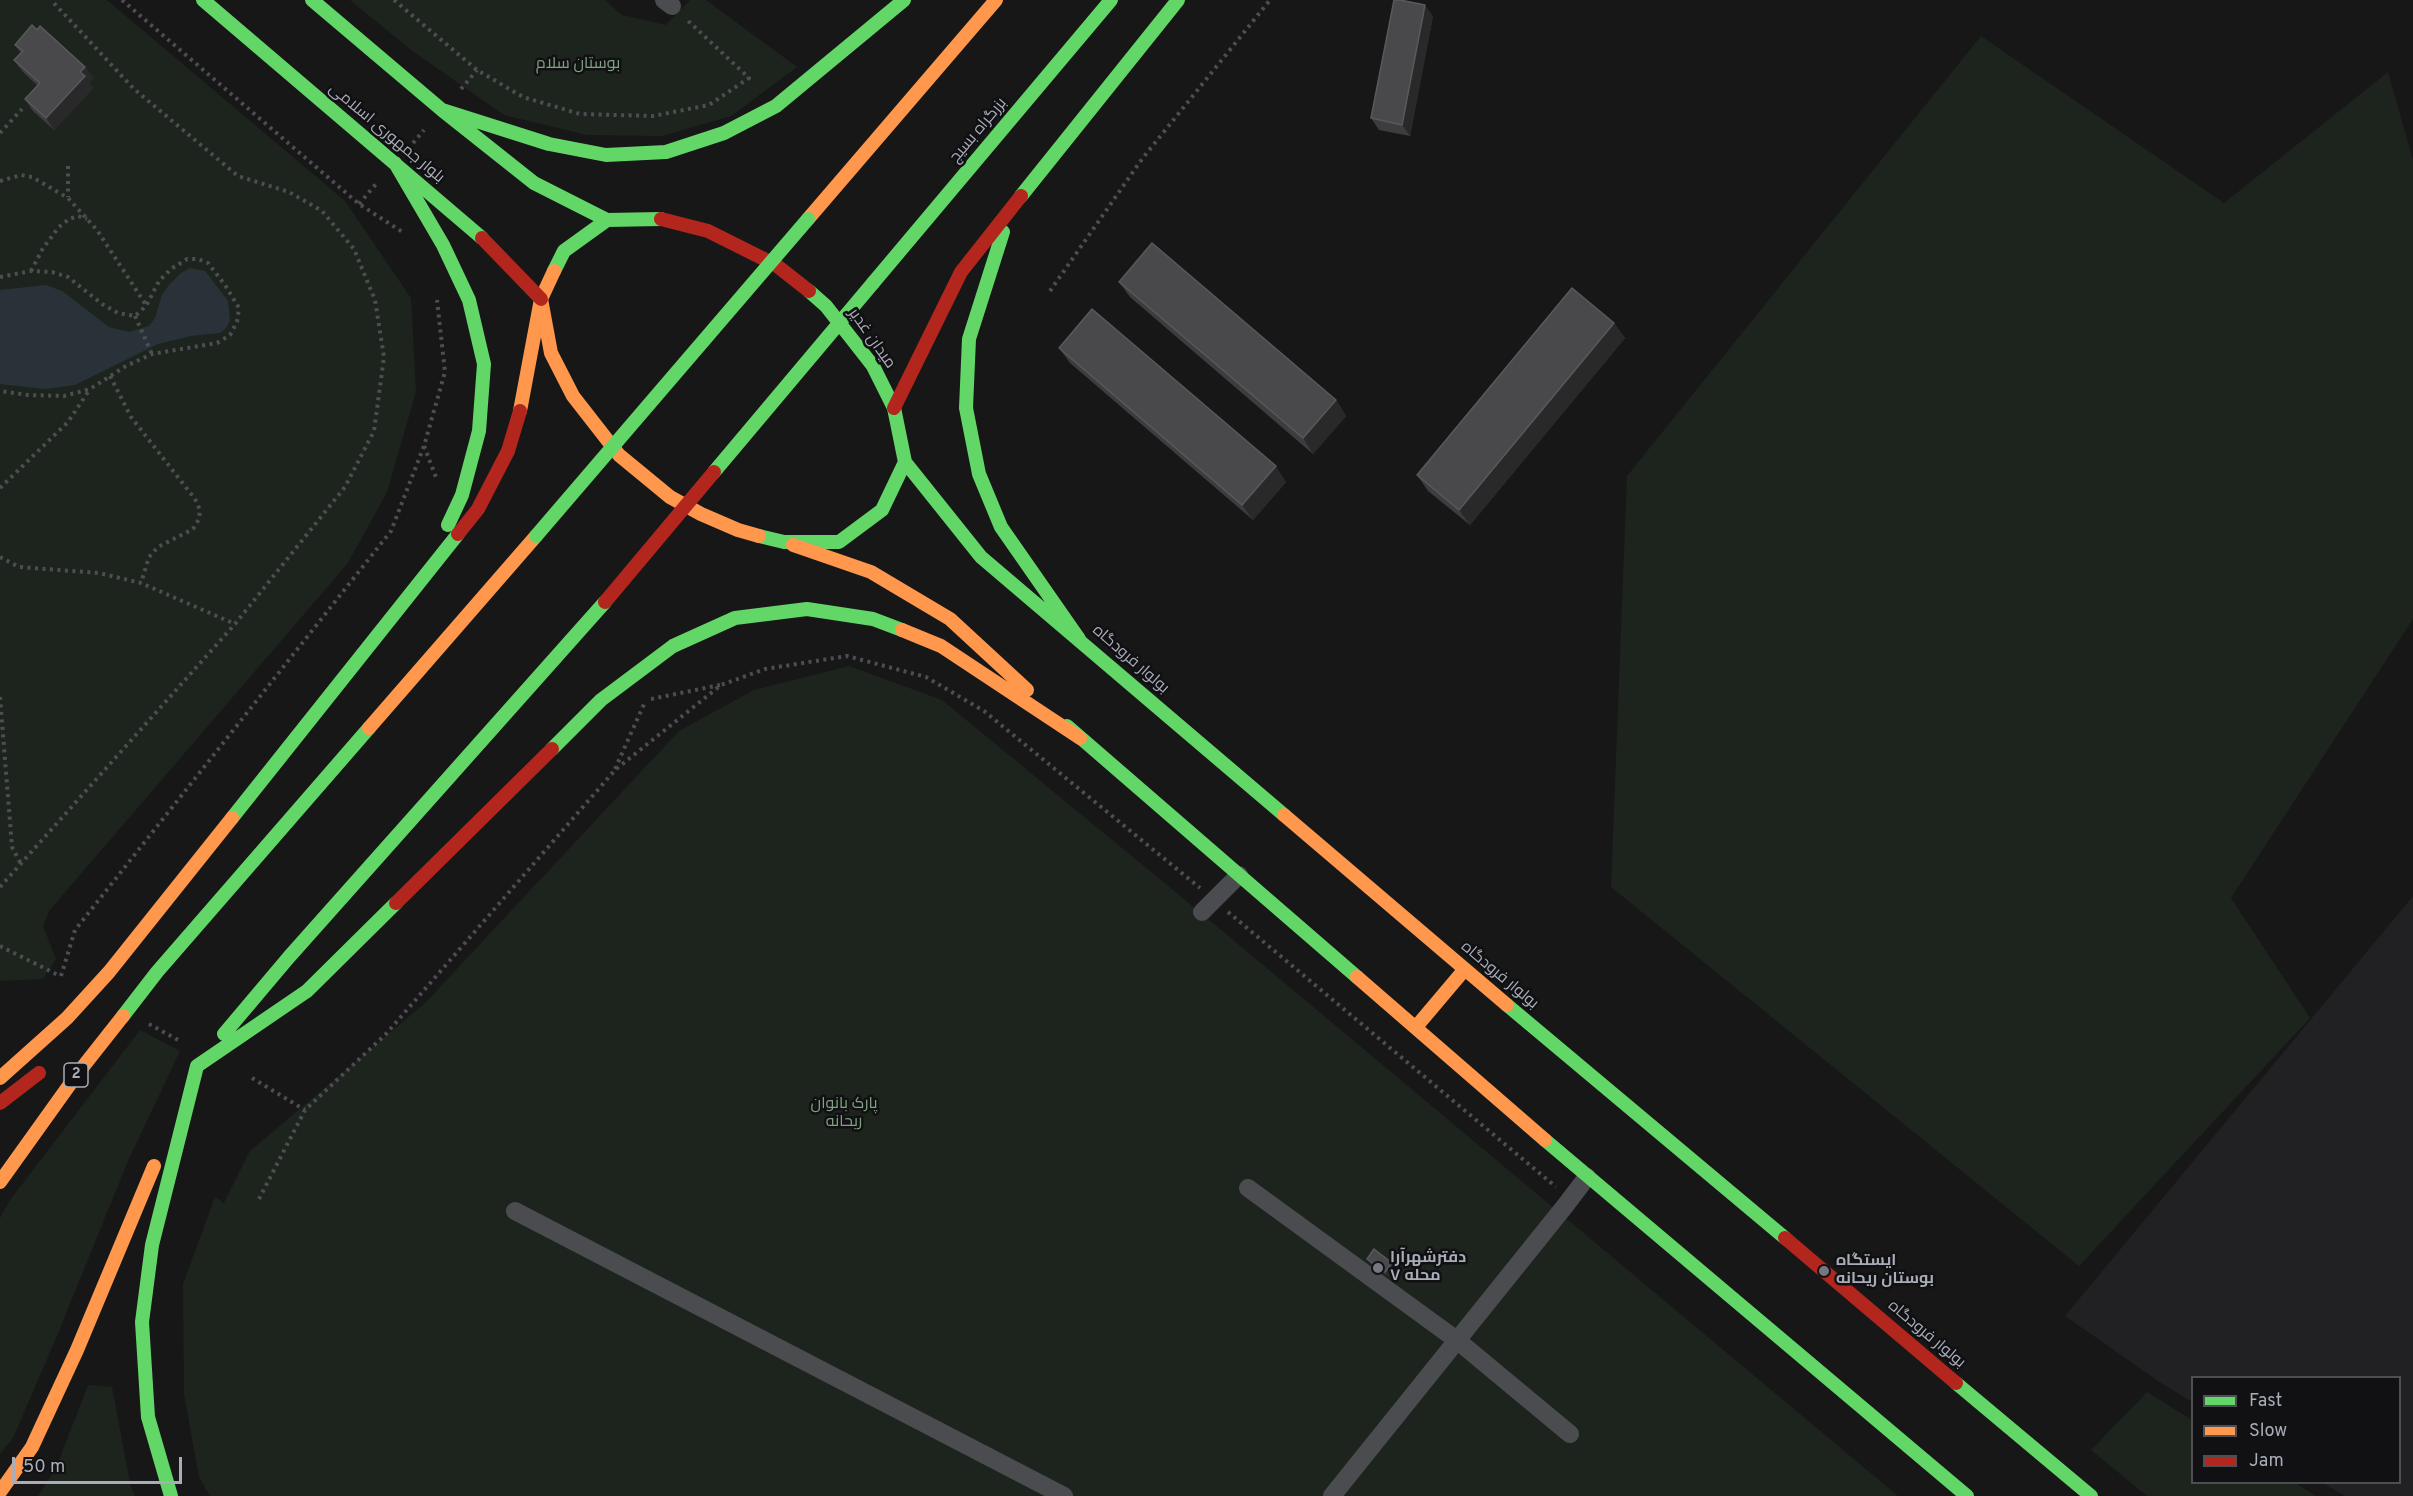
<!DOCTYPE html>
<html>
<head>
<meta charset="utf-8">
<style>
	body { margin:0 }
	#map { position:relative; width:2413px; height:1496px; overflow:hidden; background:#171717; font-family:Overpass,sans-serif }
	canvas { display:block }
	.legend { position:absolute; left:2191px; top:1376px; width:210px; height:108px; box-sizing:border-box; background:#111113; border:2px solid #4d4f55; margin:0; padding:8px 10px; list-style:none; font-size:18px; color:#a8adb8 }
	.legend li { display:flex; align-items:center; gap:12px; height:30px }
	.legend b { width:30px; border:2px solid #4d4f55 }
	.scale { position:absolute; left:12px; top:1457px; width:170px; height:27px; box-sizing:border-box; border:3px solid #a8adb8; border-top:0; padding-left:8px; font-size:18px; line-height:21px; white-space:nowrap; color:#a8adb8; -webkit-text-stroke:4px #111113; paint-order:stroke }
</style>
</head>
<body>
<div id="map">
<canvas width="2413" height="1496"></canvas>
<ul class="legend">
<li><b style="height:8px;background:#63d668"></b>Fast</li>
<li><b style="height:8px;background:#ff974d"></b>Slow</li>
<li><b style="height:8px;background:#b3261e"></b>Jam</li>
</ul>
<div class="scale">50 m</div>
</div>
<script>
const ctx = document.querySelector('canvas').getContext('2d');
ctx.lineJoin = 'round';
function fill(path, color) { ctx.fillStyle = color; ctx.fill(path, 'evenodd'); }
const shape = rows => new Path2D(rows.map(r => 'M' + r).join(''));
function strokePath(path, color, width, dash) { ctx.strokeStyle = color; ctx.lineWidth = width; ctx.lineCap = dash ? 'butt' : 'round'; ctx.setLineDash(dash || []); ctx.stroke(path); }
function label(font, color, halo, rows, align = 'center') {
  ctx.font = font + ' Overpass,Cairo,sans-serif'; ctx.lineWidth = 5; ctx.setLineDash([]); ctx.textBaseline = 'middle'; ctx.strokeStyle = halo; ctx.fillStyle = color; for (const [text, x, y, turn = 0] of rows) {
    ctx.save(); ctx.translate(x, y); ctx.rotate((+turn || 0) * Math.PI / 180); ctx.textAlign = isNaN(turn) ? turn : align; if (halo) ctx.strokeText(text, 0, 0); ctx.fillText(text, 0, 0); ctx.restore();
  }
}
fill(shape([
	[2413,896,2413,1496,2345,1496,2323,1483,2400,1482,2400,1378,2192,1378,2192,1402,2158,1381,2065,1316]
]), '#212123');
fill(shape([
	[0,0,107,0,345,201,411,298,416,392,387,492,348,563,49,911,43,926,56,959,43,979,0,981],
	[350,0,605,0,622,15,666,25,690,0,706,0,797,67,731,116,662,136,587,135,504,115,411,50],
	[1981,36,2224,203,2388,72,2413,160,2413,619,2231,898,2310,1018,2079,1266,1611,887,1627,476],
	[849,666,942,700,1201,913,1898,1496,210,1496,199,1477,184,1394,183,1284,215,1197,224,1203,250,1151,425,1003,679,731,754,690],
	[140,1030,180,1051,128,1161,59,1331,13,1438,0,1454,0,1218,10,1200],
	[88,1385,112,1387,131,1488,135,1496,38,1496,56,1468],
	[2147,1392,2192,1420,2192,1482,2295,1483,2316,1496,2147,1496,2091,1450]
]), '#1d241e');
fill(shape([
	[190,268,205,271,228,301,230,320,226,328,220,333,191,336,158,344,75,385,45,389,0,384,0,290,46,285,62,291,109,327,129,332,149,326,155,318,162,295,169,285,181,273]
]), '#2a3239');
strokePath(shape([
	[122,0,359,204,404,233],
	[394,0,477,70,523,97,580,114,653,116,709,105,749,78,686,19],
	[461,89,477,70],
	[0,133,22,109],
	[413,143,424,130],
	[68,166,68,197],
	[0,181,21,175,32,177,68,198,97,230,146,305],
	[359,204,376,184],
	[31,271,43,248,59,227,69,219,78,216,87,219],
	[0,277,31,271,52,272,68,277,102,304,118,313,135,316,146,306,159,281,171,269,187,259,198,259,208,263,225,285,239,308,237,322,230,335,217,343,152,354,126,366,90,389,64,396,28,395,0,391],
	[1050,291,1142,159,1270,0],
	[135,316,152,354],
	[110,376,131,417,195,499,200,510,199,519,193,529,158,547,149,557,141,583],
	[424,446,437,480],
	[0,488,68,422,90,389],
	[0,557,19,567,99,573,141,583,235,624],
	[0,697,12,847,21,864],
	[651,699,720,685],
	[615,769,645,702],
	[0,887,235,624,345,487,374,431,384,357,375,300,354,249,322,211,289,192,238,176,134,89,51,0],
	[1228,912,1556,1187],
	[0,946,60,976],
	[61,976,75,930,391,531,424,446,445,372,437,300],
	[149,1024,180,1041],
	[252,1078,305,1110],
	[259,1199,305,1110,386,1034,615,770,721,685,765,669,847,656,926,677,984,711,1200,888]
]), '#4d4e52', 4, [3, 4.5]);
strokePath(shape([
	[664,0,672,6],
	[1202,912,1239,875],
	[1248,1188,1458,1341,1570,1434],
	[515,1211,1064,1496],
	[1332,1496,1565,1206,1587,1177]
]), '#4b4c50', 18);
strokePath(shape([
	[203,0,482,238],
	[312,0,442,110,534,183,607,220],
	[442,110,549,144,606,155,666,152,724,133,776,106,904,0],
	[395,163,443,245,469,300,484,364,479,431,462,495,448,525],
	[1021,196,1178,0],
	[1003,232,969,339,966,408,979,474,1001,527,1079,639],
	[554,271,564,251,607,220,661,219],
	[873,283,1111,0],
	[905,462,981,557,1284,815],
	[759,536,784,542,839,542,882,510,905,462,894,408,873,366,826,306,809,291],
	[1067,726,1357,977],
	[552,749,601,700,673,646,735,618,807,609,873,619,902,630],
	[232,818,458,534],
	[1507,1005,1785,1238],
	[123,1016,157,972,369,728],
	[224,1034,289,957,605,602],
	[1545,1140,1967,1496],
	[1956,1383,2091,1496],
	[171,1496,148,1417,142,1322,152,1245,197,1066,307,991,396,903]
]), '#63d668', 14);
strokePath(shape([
	[808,219,996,0],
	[554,271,541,299,551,353,573,396,619,455,670,497,701,514,738,530,759,536],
	[520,411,541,299],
	[793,545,871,572,950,619,1027,690],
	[902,630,941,646,1080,738],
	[369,728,536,536],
	[1284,815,1507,1005],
	[1357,977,1545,1140],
	[1416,1027,1465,969],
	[0,1078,67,1018,109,972,232,818],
	[0,1182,78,1073,123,1016],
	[0,1492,32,1447,77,1350,154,1166]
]), '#ff974d', 14);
strokePath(shape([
	[661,219,708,231,776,265,809,291],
	[482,238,541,299],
	[894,408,961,272,1021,196],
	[458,534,478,509,508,451,520,411],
	[396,903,552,749],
	[0,1103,39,1073],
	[1785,1238,1956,1383]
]), '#b3261e', 14);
strokePath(shape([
	[714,472,873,283],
	[536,536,808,219]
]), '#63d668', 14);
strokePath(shape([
	[605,602,714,472]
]), '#b3261e', 14);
fill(shape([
	[1433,16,1410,136,1379,130,1371,118],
	[37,30,85,67,93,78,89,82,93,88,54,130,33,111,25,99,38,86,23,72,14,60,21,53,15,45],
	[1119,282,1336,400,1346,416,1313,454,1130,297],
	[1614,323,1625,338,1470,525,1428,491,1417,475],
	[1059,348,1286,482,1253,520,1070,363],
	[1367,1259,1395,1267,1388,1276,1370,1263]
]), '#3d3d3f');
fill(shape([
	[1425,5,1433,16,1410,136,1402,125],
	[85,67,93,78,89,82,93,88,54,130,46,118],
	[1614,323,1625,338,1470,525,1459,510],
	[1336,400,1346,416,1313,454,1303,438],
	[1276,466,1286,482,1253,520,1242,505],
	[1392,1263,1395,1267,1388,1276,1385,1272]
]), '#29292a');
const building = shape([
	[1394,0,1400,0,1425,5,1402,125,1371,118,1394,0],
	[32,25,37,30,40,26,85,67,80,72,85,76,46,118,25,99,40,83,14,60,23,51,15,45,32,25],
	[1152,243,1336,400,1303,438,1119,282,1152,243],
	[1572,288,1614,323,1459,510,1417,475,1572,288],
	[1092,309,1276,466,1242,505,1059,348,1092,309],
	[1374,1249,1392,1263,1385,1272,1367,1259,1374,1249]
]);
fill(building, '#49494c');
strokePath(building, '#58595d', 1.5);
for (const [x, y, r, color] of [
	[1378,1268,6,"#757880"],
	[1824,1271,6,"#757880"]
]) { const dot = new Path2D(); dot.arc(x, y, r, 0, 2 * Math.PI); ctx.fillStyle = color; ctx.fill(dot); strokePath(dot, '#111113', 2); }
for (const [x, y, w] of [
	[76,1075,24]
]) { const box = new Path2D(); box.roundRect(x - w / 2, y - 12, w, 24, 4.5); ctx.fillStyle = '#111113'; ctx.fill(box); strokePath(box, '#a8adb8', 1.5); }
label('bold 15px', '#a8adb8', null, [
	["2",76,1075]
]);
label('16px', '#7fa381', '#111113', [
	["بوستان سلام",578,65],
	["پارک بانوان",844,1105],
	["ریحانه",844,1123]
]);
label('16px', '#a8adb8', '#111113', [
	["بزرگراه بسیج",979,131,-50],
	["بلوار جمهوری اسلامی",386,134,40],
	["میدان غدیر",871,339,55],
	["بولوار فرودگاه",1130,660,41],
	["بولوار فرودگاه",1499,976,40],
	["بولوار فرودگاه",1926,1335,40]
]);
label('bold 16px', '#a8adb8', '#111113', [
	["دفترشهرآرا",1390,1259],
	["محله ۷",1390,1277],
	["ایستگاه",1836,1262],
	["بوستان ریحانه",1836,1280]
], 'left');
</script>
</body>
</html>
